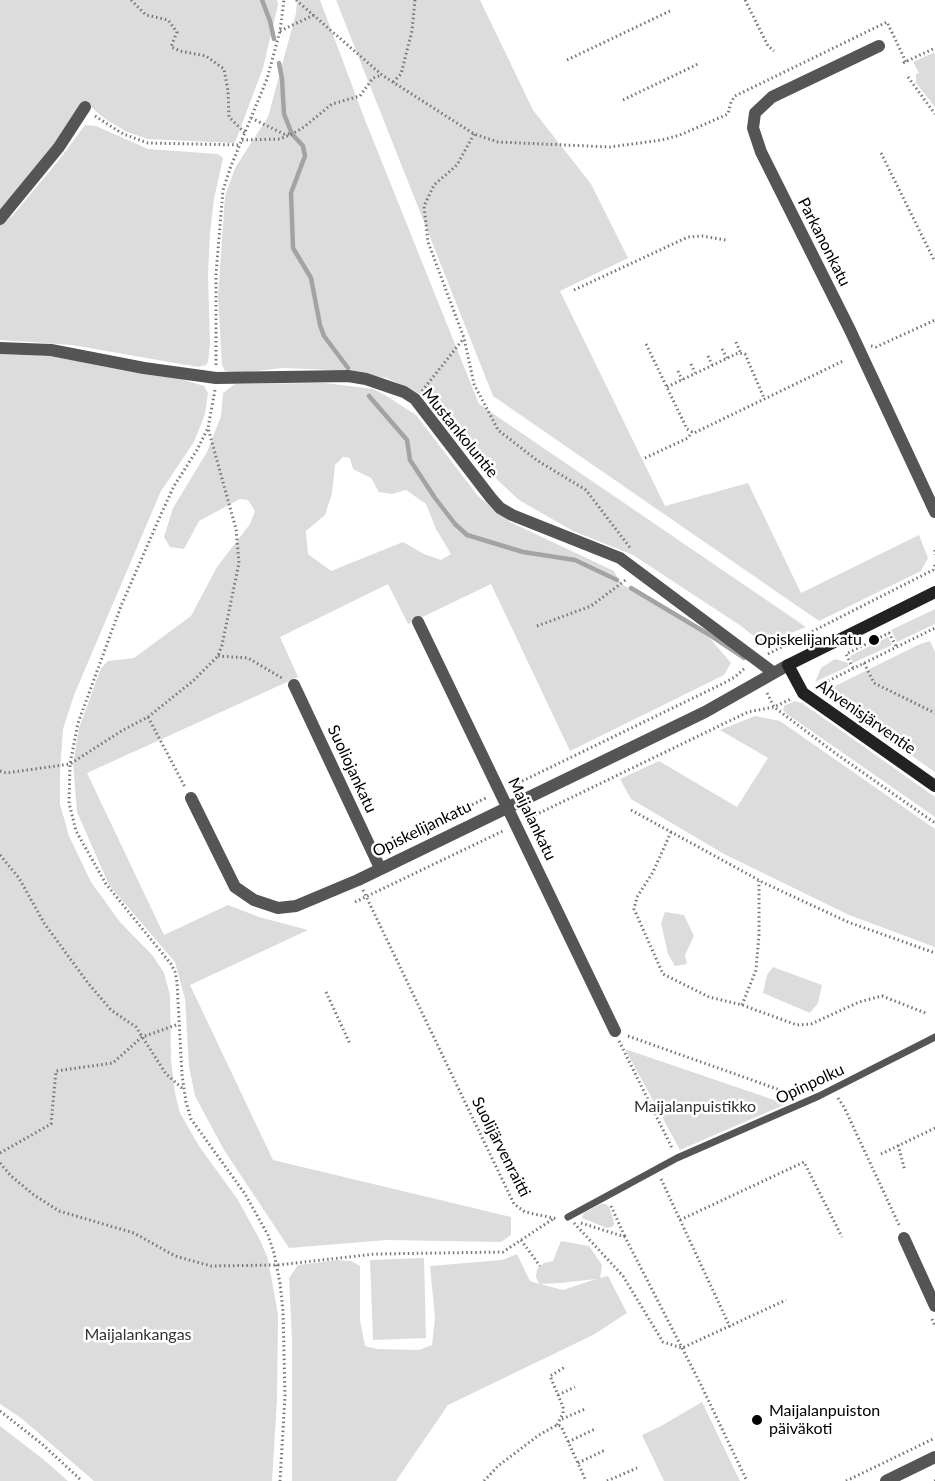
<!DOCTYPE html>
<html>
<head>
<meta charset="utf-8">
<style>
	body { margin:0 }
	canvas { display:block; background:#fff }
</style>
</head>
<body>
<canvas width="935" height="1481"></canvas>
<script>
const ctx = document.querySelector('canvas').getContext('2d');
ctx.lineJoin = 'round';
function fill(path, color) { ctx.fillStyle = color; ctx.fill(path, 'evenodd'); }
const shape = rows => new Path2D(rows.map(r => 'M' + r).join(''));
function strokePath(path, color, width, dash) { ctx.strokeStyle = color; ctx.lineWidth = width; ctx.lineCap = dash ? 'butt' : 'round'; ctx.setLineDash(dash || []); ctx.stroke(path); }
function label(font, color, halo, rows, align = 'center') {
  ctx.font = font + ' Lato,sans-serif'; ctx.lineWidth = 5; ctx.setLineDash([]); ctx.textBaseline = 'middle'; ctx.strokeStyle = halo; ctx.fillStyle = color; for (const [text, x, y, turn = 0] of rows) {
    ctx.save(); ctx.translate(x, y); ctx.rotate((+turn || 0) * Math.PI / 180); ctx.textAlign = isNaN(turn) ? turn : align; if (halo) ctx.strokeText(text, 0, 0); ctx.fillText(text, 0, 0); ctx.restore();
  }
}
fill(shape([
	[0,0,277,0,278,5,263,68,236,140,234,143,147,139,125,131,104,118,85,102,56,144,0,214],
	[297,0,320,0,365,120,479,404,806,627,764,644,741,626,633,555,573,531,519,500,476,460,424,396,387,378,330,370,283,368,238,373,225,371,222,365,218,297,225,196,235,168,268,117,296,13],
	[336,0,480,0,533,110,591,184,628,258,560,291,665,506,748,483,801,593,919,535,928,558,921,571,819,621,493,396],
	[935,52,935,107,916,83,916,74,919,73,913,62],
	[85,125,96,126,148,149,218,154,223,158,214,199,210,233,208,275,210,343,208,362,206,365,198,367,72,345,0,340,0,225,13,215,59,160],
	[0,354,49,356,178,378,204,386,208,393,205,414,194,442,161,491,74,695,63,729,60,773,60,804,69,836,91,882,120,922,153,956,164,973,170,995,171,1060,175,1093,180,1113,199,1146,238,1200,261,1242,268,1259,278,1315,277,1400,272,1481,94,1481,21,1418,0,1404],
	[325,383,373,389,385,395,416,415,478,496,510,522,614,571,620,583,708,636,731,663,724,675,570,751,491,584,408,624,388,584,280,637,298,677,87,773,164,935,228,905,259,917,308,930,190,985,273,1160,511,1217,511,1235,501,1242,387,1240,289,1248,224,1150,195,1096,189,1066,185,999,175,962,109,885,77,812,73,763,79,728,101,668,108,661,134,658,191,616,217,567,250,524,255,511,248,500,240,499,199,521,184,549,170,547,164,537,173,508,207,452,221,416,223,393,235,384],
	[343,457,350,458,353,469,371,478,379,492,392,494,406,490,426,504,436,529,451,554,441,560,424,554,403,542,331,571,308,554,306,531,325,515,332,493,335,465],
	[935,609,935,624,897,642,891,630],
	[888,637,892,645,853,663,850,656],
	[930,641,935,652,935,772,821,693,920,644],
	[835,659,848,663,849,666,815,682,821,668],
	[795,701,802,703,935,797,935,817,787,714,783,710,784,706],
	[755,716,780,721,935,829,935,947,849,915,724,854,631,799,620,779,659,761,737,807,768,758,720,730],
	[665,912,684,915,694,936,685,955,687,964,675,966,668,954,661,923],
	[773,967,822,985,818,1003,810,1013,763,993,767,975],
	[625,1049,786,1104,680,1150],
	[601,1204,606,1204,609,1207,613,1218,614,1224,612,1227,607,1228,582,1218,584,1213],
	[561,1241,589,1246,602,1265,600,1278,608,1276,627,1313,593,1335,448,1405,396,1481,292,1481,292,1340,289,1278,298,1265,337,1260,351,1261,360,1266,360,1320,365,1346,377,1349,419,1350,432,1345,435,1318,430,1266,502,1260,517,1254,530,1281,539,1284,536,1277,537,1269,544,1263,553,1261],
	[596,1279,563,1290,540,1284,560,1283],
	[424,1258,426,1338,373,1340,370,1260],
	[702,1402,740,1481,664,1481,642,1435,661,1426],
	[0,1426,43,1459,68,1481,0,1481]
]), '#dcdcdc');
strokePath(shape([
	[262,0,270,21,274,39],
	[279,63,282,79,284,114,292,134,303,146,305,156,291,193,293,248,311,278,320,325,324,336,348,368],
	[369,396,407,440,410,460,435,498,455,524,467,535,523,552,575,560,617,580],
	[631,588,708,634,744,658]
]), '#a3a3a3', 4.5);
strokePath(shape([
	[131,0,146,15,168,20,177,32,171,47,180,51,206,56,224,69,228,91,229,117,245,133],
	[296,0,382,75,474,134,498,142,610,147,662,140,680,135,728,114,731,102,735,96,887,22,906,62],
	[745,0,768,46,774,51],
	[280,31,314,15],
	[567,60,672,10],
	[903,63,935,48],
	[908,77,935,114],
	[393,82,401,74,412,31,415,0],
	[623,100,698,64],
	[95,116,123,134,148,143,240,145],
	[251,118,284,134,290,134],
	[474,134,457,165,434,185,424,206,428,242,464,338,474,384,498,430,538,461,586,490,631,549],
	[242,140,280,139,292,134,304,127,332,104,360,96,373,78,382,75],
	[881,153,935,262],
	[574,290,688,237,702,236,726,240],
	[736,342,741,354],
	[646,344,687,429,694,433,843,361],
	[871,346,876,347,935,320],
	[722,349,727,358],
	[708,356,712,365],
	[691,364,695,373],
	[216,365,216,274,223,190,231,166,267,79,280,31,284,0],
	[678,371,682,380],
	[667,387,738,353,745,354,764,398],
	[215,390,208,428,197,450,174,486,162,512,121,606,78,723,70,764,69,803,76,831,106,884,171,964,175,972,177,982,182,1075,186,1102,191,1119,245,1194,268,1235,274,1253,280,1283,283,1311,285,1396,280,1481],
	[422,391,464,338],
	[645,458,688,438,692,432],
	[935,550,935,555],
	[537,626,591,606,627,579],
	[768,654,933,570,935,565],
	[218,656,248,658,282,678],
	[864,663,874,683,935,713],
	[853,668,846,654,889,633,896,646],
	[816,687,935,628],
	[767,693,774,707,835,753,935,823],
	[148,717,185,787],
	[0,771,6,773,70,764,123,730,148,717,193,681,218,656,222,645,239,563,236,529,208,428],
	[510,787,722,684,735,677,745,668],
	[631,810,764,883,848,922,935,953],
	[527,819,748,712,774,707,791,699],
	[671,832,653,872,637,897,634,909,663,974,709,997,742,1005,797,1025,811,1024,859,1002,882,996,928,1014],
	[383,848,488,797],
	[0,855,19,878,44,923,88,983,111,1010,136,1027,166,1074,183,1089],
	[363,890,514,1204,525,1212,558,1219],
	[355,902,505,830],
	[326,992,350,1044],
	[742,1005,756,970,759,935,759,881],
	[628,1036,794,1095],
	[619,1041,672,1148],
	[838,1098,844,1107,900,1227],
	[898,1145,905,1171],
	[0,1153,51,1124,56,1071,113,1063,142,1037,179,1024],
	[881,1154,935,1128],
	[0,1163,11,1176,34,1195,59,1211,134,1233,175,1256,211,1266,277,1265,375,1254,503,1252,553,1219],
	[661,1179,730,1327],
	[611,1206,625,1237],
	[680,1220,804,1162,842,1237],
	[574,1223,623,1276,663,1342,682,1348,786,1300],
	[581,1223,625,1237,701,1385,747,1481],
	[521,1240,540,1266],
	[932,1319,935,1326],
	[558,1395,575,1387],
	[0,1411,42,1444,82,1481],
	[562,1419,585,1409],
	[557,1425,563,1413,563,1407,550,1376,565,1367],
	[568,1442,595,1429],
	[578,1463,605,1450],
	[484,1481,498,1466,539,1435,557,1425,561,1426,586,1481],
	[607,1481,637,1468],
	[846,1481,935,1438],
	[934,1481,935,1481]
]), '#777', 3, [1.5, 3]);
strokePath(shape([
	[568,1217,677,1158,819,1096,935,1037]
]), '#555', 7);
strokePath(shape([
	[879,46,772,97,755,113,753,128,761,152,850,330,935,512],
	[0,219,59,147,85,107],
	[0,348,51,350,144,368,216,378,348,376,366,379,404,392,415,399,491,498,500,508,512,515,620,558,774,673],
	[418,622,615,1031],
	[294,685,380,868],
	[191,798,235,887,254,900,278,908,296,906,358,880,705,712,788,665],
	[904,1238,935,1306],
	[886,1481,935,1457]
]), '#555', 12);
strokePath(shape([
	[935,592,788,665,803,693,935,786]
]), '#222', 12);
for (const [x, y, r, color] of [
	[874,640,6,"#000"],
	[757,1420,6,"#000"]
]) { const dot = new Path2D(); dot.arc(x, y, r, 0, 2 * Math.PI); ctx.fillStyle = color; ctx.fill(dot); strokePath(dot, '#fff', 2); }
label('16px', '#000', '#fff', [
	["Parkanonkatu",824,242,63],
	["Mustankoluntie",460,433,51],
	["Ahvenisjärventie",866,717,35],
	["Suoliojankatu",352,769,65],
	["Maijalankatu",532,819,64],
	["Opiskelijankatu",422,829,-26],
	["Opinpolku",810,1084,-25],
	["Suolijärvenraitti",501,1147,63]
]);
label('16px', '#000', '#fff', [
	["Opiskelijankatu",862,640],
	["Maijalanpuiston",769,1411,"left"],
	["päiväkoti",769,1429,"left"]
], 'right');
label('16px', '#333', '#fff', [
	["Maijalanpuistikko",695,1107],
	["Maijalankangas",138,1335]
]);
</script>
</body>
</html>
